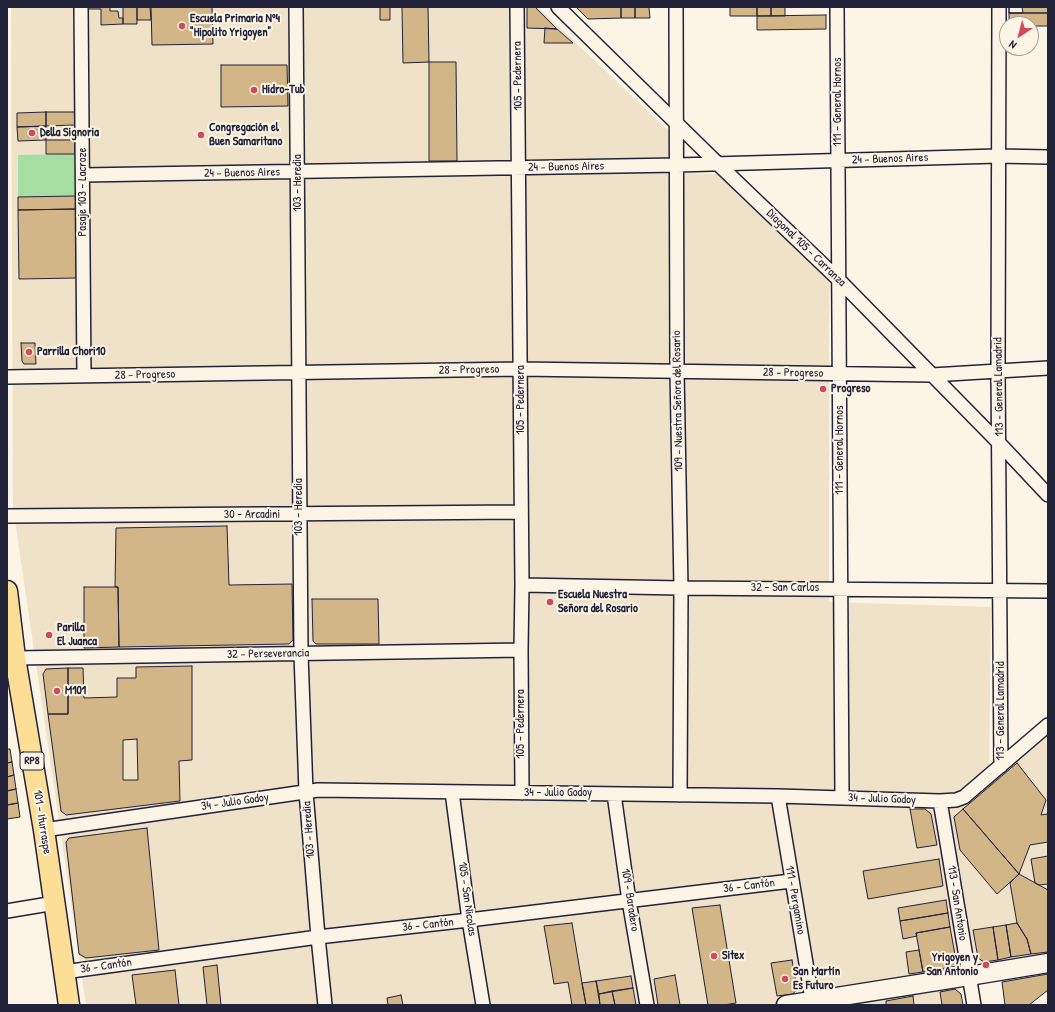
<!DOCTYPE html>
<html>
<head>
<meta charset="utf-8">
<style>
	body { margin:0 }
	#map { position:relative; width:1055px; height:1012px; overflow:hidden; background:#fcf5e5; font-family:"Patrick Hand",sans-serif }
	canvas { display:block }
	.frame { position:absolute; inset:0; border:8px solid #22223b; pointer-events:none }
	.north { position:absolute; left:999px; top:16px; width:40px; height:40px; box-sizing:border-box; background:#fcf5e5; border:1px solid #a5a1a1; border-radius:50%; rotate:216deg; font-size:11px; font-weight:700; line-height:16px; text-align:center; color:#22223b }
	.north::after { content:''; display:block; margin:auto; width:14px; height:18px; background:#d1495b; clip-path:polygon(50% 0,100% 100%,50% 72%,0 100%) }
</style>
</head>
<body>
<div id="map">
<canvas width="1055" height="1012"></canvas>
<div class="frame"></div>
<div class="north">N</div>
</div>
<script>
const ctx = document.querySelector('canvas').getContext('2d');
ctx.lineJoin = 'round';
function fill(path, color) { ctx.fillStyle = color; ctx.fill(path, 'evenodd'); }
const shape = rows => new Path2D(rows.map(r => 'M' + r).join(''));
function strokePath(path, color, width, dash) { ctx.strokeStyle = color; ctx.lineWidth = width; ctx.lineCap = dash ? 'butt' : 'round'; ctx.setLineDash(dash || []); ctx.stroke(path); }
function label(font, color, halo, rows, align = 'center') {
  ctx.font = font + ' "Patrick Hand",sans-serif'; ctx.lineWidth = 4; ctx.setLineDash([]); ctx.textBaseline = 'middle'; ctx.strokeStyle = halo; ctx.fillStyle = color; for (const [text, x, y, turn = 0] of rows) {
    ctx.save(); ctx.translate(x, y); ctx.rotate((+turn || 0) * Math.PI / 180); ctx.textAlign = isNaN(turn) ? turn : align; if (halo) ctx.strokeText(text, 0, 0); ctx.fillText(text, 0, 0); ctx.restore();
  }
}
fill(shape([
	[11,7,538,7,669,131,670,173,720,174,829,280,829,602,991,607,989,771,1048,732,1048,953,957,967,963,1005,86,1005,13,507]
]), '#efe2c9');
fill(shape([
	[75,154,76,196,18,197,18,155]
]), '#a6dda1');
const building = shape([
	[86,7,110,7,110,11,118,11,119,18,123,18,123,24,101,25,101,9,86,9,86,7],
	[123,7,137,7,137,24,123,24,123,7],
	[137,7,150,7,151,20,137,20,137,7],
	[151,7,212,7,213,44,152,45,151,7],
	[380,7,390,7,390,20,380,20,380,7],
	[402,7,428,7,429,62,403,63,402,7],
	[527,7,535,7,557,29,527,28,527,7],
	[576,7,621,7,621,18,588,19,576,7],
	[621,7,635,7,635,18,621,18,621,7],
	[635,7,649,7,650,18,635,18,635,7],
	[730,7,757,7,757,16,730,16,730,7],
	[757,7,771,7,771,16,757,16,757,7],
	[771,7,785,7,785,16,771,16,771,7],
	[1009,7,1022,7,1023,13,1009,13,1009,7],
	[1009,7,1048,7,1048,13,1009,13,1009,7],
	[1009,13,1048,13,1048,26,1031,26,1031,24,1009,24,1009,13],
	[826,15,826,29,757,30,757,16,826,15],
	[545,28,557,29,573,43,544,43,545,28],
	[429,62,456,62,457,161,429,161,429,62],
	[221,65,287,65,288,106,221,107,221,65],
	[46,112,46,126,17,127,17,113,46,112],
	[46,112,75,112,75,125,46,126,46,112],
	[46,126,46,140,18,141,17,127,46,126],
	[46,140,75,140,75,154,46,154,46,140],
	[76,196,76,209,18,210,18,197,76,196],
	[76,209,77,278,19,279,18,210,76,209],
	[21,343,35,343,36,364,24,364,22,361,21,343],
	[227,526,229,585,292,584,293,640,289,644,119,647,118,587,115,587,116,528,227,526],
	[84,587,118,587,119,647,84,648,84,587],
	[312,599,378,599,379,644,316,644,313,641,312,599],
	[192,666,192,760,179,761,180,801,66,815,61,811,48,714,68,714,68,668,83,668,84,698,117,697,117,678,136,678,136,667,192,666],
	[137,739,138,780,123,780,123,740,137,739],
	[68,668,68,714,48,714,43,674,46,669,68,668],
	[7,749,10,749,12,762,7,763,7,749],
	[12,762,14,775,7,777,7,763,12,762],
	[1017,763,1046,800,1041,815,1047,814,1048,818,1048,842,1030,845,1019,874,963,809,1017,763],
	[14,775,16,789,7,791,7,777,14,775],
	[16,789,18,803,7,805,7,791,16,789],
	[18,803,20,817,7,819,7,805,18,803],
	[910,809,925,809,931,814,937,845,917,848,910,809],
	[963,809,1019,874,997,894,960,850,954,817,963,809],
	[147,828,159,950,86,958,79,954,66,842,69,838,147,828],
	[1048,856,1048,884,1039,885,1035,883,1031,859,1048,856],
	[939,859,943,886,868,899,863,871,939,859],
	[1019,874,1048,890,1048,952,1031,954,1027,939,1017,923,1010,883,1019,874],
	[946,900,948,913,900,921,898,908,946,900],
	[720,905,736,1003,724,1005,708,1005,692,908,720,905],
	[948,913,950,927,916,933,917,936,903,939,900,921,948,913],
	[572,923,582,983,586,1005,572,1005,568,982,554,984,544,926,572,923],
	[1017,923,1027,939,1031,954,1011,957,1006,925,1017,923],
	[1006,925,1011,957,998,960,993,927,1006,925],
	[950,927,957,966,923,972,916,933,950,927],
	[993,927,998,960,984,962,978,958,973,930,993,927],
	[919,950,923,972,909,974,906,952,919,950],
	[792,960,797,989,793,994,777,996,771,963,792,960],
	[217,965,221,1005,207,1005,203,967,217,965],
	[175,970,179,1005,136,1005,132,975,175,970],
	[1048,974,1048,990,1029,1005,1005,1005,1002,982,1048,974],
	[675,975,680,1005,658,1005,654,979,675,975],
	[631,976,633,988,599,994,596,981,631,976],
	[596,981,600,1005,586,1005,582,983,596,981],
	[633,988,636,1005,615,1005,612,991,633,988],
	[955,989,961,994,963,1005,942,1005,940,992,955,989],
	[612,991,615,1005,600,1005,599,994,612,991],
	[401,995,403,1005,388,1005,387,998,401,995],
	[913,996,914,1005,886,1005,886,1001,913,996]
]);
fill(building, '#d2b687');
strokePath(building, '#22223b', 1);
const street = shape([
	[81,7,84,376],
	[296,7,301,654,306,792,318,937,325,1005],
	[517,7,522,585,521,650,522,793],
	[558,7,717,163,838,279,999,443,1048,495],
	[676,7,677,371,681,588,680,795],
	[837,7,842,797],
	[999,7,998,371,1001,766],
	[83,175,677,165,998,156,1048,157],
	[7,377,521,369,932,375,1048,368],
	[7,516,520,512],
	[522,585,681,588,1048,591],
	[15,658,521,650],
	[452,792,469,920,483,1005],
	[614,794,629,901,647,1005],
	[778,796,813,1005],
	[940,801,974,1005],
	[44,830,318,790,778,796,940,801,956,800,964,797,1048,725],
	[7,911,55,903],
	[64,972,318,937,469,920,791,881]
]);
const secondary = shape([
	[786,1005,969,976,1048,963]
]);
const primary = shape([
	[7,591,15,658,44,830,69,1005]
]);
strokePath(street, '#22223b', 16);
strokePath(secondary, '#22223b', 21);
strokePath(primary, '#22223b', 23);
strokePath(street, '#fcf5e5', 13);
strokePath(secondary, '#fcf5e5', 18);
strokePath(primary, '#fcde96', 20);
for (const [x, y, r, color] of [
	[182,26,4,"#d1495b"],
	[254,90,4,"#d1495b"],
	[32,133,4,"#d1495b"],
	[201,135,4,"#d1495b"],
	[29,352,4,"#d1495b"],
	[823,389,4,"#d1495b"],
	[550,602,4,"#d1495b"],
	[49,635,4,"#d1495b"],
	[57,691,4,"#d1495b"],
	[714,956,4,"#d1495b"],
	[986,965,4,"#d1495b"],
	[785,979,4,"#d1495b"]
]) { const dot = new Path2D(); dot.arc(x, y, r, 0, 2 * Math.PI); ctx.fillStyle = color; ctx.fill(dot); strokePath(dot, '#fcf5e5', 1.5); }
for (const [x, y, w] of [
	[32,761,24]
]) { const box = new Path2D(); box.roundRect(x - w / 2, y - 9, w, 18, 3); ctx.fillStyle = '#fcf5e5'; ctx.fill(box); strokePath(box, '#22223b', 1); }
label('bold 11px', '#22223b', null, [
	["RP8",32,761]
]);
label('bold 12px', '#22223b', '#fcf5e5', [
	["Escuela Primaria Nº4",190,19],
	["\"Hipolito Yrigoyen\"",190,33],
	["Hidro-Tub",262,90],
	["Congregación el",209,128],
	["Buen Samaritano",209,142],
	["Della Signoria",40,133],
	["Parrilla Chori10",37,352],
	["Progreso",831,389],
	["Escuela Nuestra",558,595],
	["Señora del Rosario",558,609],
	["Parilla",57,628],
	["El Juanca",57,642],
	["M101",65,691],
	["Sitex",722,956],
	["Yrigoyen y",978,958,"right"],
	["San Antonio",978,972,"right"],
	["San Martín",793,972],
	["Es Futuro",793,986]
], 'left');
label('12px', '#22223b', '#fcf5e5', [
	["105 - Pedernera",518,76,-91],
	["111 - General Hornos",838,102,-90],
	["24 - Buenos Aires",890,159,-2],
	["24 - Buenos Aires",566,167,-1],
	["24 - Buenos Aires",242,173,-1],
	["103 - Heredia",298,183,-90],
	["Pasaje 103 - Lacroze",83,192,-90],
	["Diagonal 105 - Carranza",806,248,44],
	["28 - Progreso",469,370,-1],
	["28 - Progreso",793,373,1],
	["28 - Progreso",145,375,-1],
	["113 - General Lamadrid",999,387,-91],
	["105 - Pedernera",521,400,-90],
	["109 - Nuestra Señora del Rosario",678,401,-91],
	["111 - General Hornos",840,450,-90],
	["103 - Heredia",299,507,-90],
	["30 - Arcadini",252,515],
	["32 - San Carlos",785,588],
	["32 - Perseverancia",268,654,-1],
	["113 - General Lamadrid",1001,711,-90],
	["105 - Pedernera",521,724,-90],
	["34 - Julio Godoy",558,793],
	["34 - Julio Godoy",882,799,2],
	["34 - Julio Godoy",235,802,-8],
	["101 - Iturraspe",42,822,81],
	["103 - Heredia",309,830,-94],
	["36 - Cantón",749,886,-7],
	["105 - San Nicolas",467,899,82],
	["109 - Baradero",630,900,81],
	["111 - Pergamino",795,900,80],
	["113 - San Antonio",957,903,81],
	["36 - Cantón",428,925,-6],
	["36 - Cantón",106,966,-8]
]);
</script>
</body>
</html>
